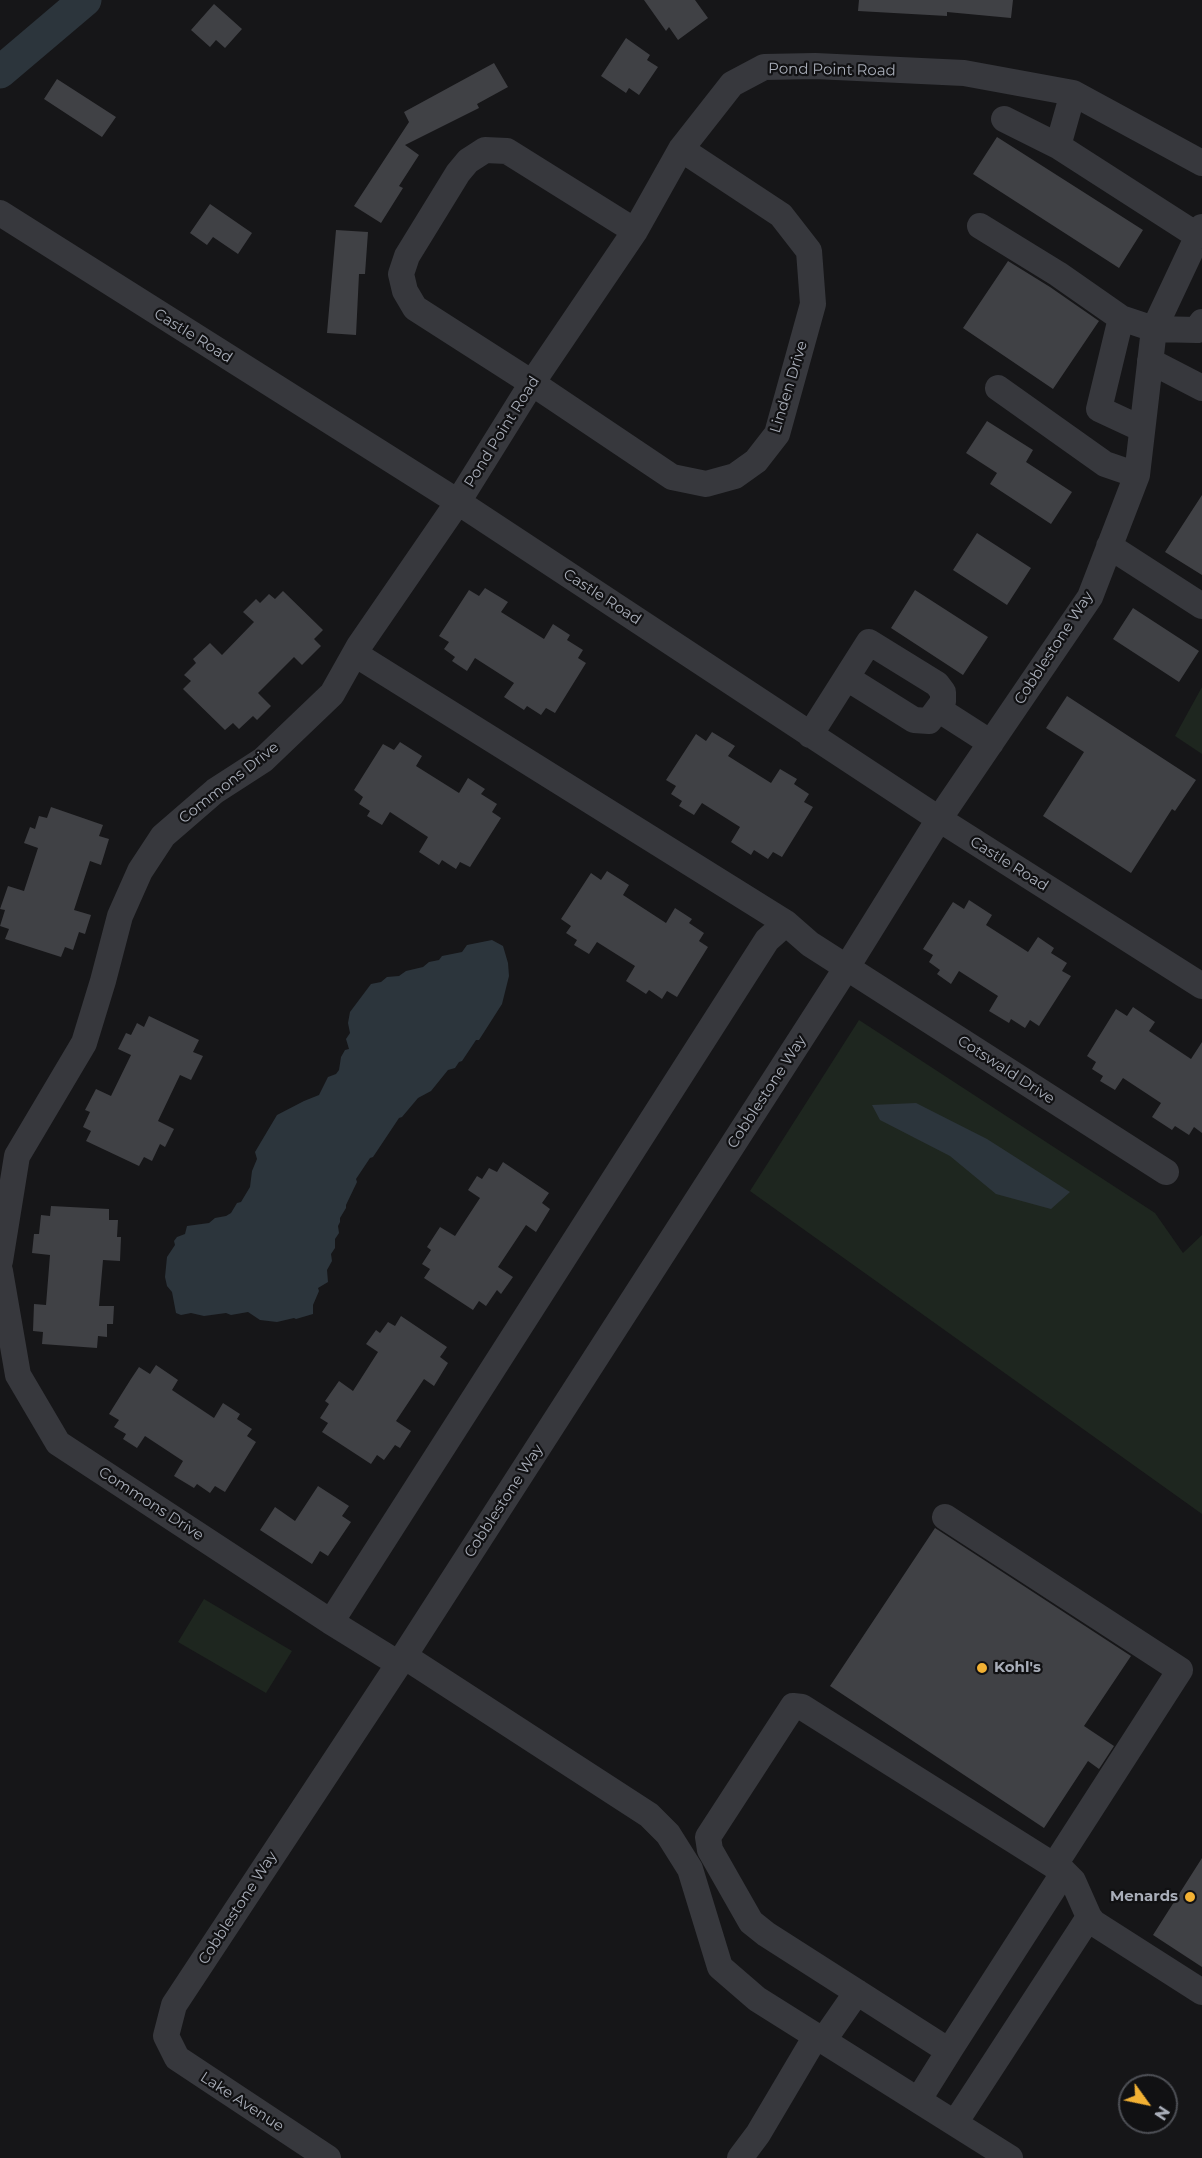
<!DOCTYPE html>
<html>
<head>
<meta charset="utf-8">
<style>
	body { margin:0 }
	#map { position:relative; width:1202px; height:2158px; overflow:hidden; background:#161618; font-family:Montserrat,sans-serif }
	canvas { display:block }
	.north { position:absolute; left:1118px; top:2074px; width:60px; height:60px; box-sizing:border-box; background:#111113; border:2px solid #4d4f55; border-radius:50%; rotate:123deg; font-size:16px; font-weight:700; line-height:24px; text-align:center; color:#a8adb8 }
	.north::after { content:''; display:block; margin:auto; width:21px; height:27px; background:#f2b134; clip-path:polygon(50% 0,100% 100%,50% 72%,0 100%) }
</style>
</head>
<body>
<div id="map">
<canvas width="1202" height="2158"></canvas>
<div class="north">N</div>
</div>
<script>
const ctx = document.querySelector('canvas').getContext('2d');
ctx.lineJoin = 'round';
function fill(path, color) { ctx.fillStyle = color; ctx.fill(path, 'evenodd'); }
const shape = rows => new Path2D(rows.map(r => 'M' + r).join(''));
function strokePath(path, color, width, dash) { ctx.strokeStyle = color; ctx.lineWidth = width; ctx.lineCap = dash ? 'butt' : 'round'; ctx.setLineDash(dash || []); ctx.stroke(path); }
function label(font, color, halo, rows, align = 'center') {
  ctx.font = font + ' Montserrat,sans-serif'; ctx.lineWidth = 4.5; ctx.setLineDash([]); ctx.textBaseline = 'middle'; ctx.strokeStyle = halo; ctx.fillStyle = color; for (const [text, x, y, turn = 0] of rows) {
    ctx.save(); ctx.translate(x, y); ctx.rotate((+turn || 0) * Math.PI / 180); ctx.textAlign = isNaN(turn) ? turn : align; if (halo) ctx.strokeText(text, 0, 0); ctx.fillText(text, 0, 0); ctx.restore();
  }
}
fill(shape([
	[1202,687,1202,754,1175,736],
	[859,1020,1155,1213,1183,1253,1202,1235,1202,1514,750,1191],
	[204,1599,292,1651,266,1693,178,1642]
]), '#1e261f');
fill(shape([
	[492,940,503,946,508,963,509,976,502,1004,479,1040,476,1040,462,1061,459,1062,455,1068,448,1070,431,1091,418,1098,402,1117,399,1118,373,1157,370,1158,356,1179,357,1182,346,1205,346,1208,340,1218,340,1222,338,1226,339,1233,335,1239,335,1248,331,1254,332,1261,327,1270,328,1282,318,1288,319,1291,313,1305,313,1314,296,1319,294,1318,277,1322,260,1320,248,1312,231,1315,226,1313,204,1316,191,1313,181,1315,176,1313,172,1292,167,1286,165,1277,167,1257,175,1245,174,1241,177,1237,185,1234,187,1226,209,1223,215,1218,226,1216,231,1213,237,1203,241,1202,250,1187,252,1171,257,1159,255,1152,277,1115,304,1101,319,1095,328,1077,336,1074,339,1070,341,1057,345,1050,349,1049,346,1039,350,1033,348,1023,350,1012,371,984,381,982,387,977,399,976,406,971,423,967,429,962,439,960,442,956,462,952,467,945],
	[916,1103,987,1139,1070,1192,1051,1209,996,1194,950,1156,880,1120,872,1105]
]), '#2c353c');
strokePath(shape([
	[0,72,85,0]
]), '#2c353c', 33);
fill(shape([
	[644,0,695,0,708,18,678,40,669,27,666,31],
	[859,0,1013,0,1011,18,947,12,947,16,858,11],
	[214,4,242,29,225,48,216,40,210,47,191,30],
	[626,38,650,55,647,60,658,67,639,95,629,88,626,93,601,76],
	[494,63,508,87,477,104,479,108,405,145,419,155,399,186,403,188,381,223,354,206,409,122,404,112],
	[57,79,116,117,102,137,44,99],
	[997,137,1143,230,1119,268,973,174],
	[210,204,252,233,238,254,213,237,207,245,190,233],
	[336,230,368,232,365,274,359,274,356,335,327,333],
	[1008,261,1050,287,1099,321,1053,389,963,328],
	[987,421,1033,450,1026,462,1072,492,1051,524,990,484,997,473,966,453],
	[1202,495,1202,575,1165,552],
	[977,533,1031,568,1007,605,953,570],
	[485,588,508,602,501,612,544,639,553,624,570,635,567,640,583,650,578,658,586,663,555,713,546,708,541,715,527,706,524,710,504,697,514,683,475,658,467,671,452,661,455,657,444,649,449,642,439,636,469,590,479,596],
	[915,590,988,637,963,675,891,628],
	[283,591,323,630,314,639,321,646,302,665,294,657,258,693,271,706,257,720,253,716,239,729,233,723,225,730,183,689,191,681,184,675,196,663,193,659,210,643,222,655,254,622,243,612,256,599,260,603,269,594,275,599],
	[1133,608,1199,651,1179,682,1113,639],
	[1067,696,1196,780,1175,811,1172,809,1131,873,1043,816,1084,752,1046,728],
	[712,732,735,746,728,756,771,783,780,769,797,779,794,784,809,794,804,802,813,807,782,857,773,852,768,859,754,850,751,855,731,842,740,827,702,803,694,815,679,806,682,801,671,794,676,786,666,780,696,734,706,741],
	[400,742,422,756,416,766,459,793,468,778,485,789,481,794,497,804,492,812,501,818,470,867,460,862,456,869,442,860,439,865,419,852,428,837,390,812,382,825,367,816,370,811,359,804,363,797,354,790,383,744,394,750],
	[51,807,103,825,99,836,109,839,101,865,90,861,74,910,91,915,85,934,79,932,73,950,65,947,61,957,5,939,9,929,0,926,5,910,0,909,8,886,24,891,38,848,24,843,30,827,35,829,39,816,47,818],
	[607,871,629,885,623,895,666,923,675,908,692,919,689,923,704,933,699,941,708,947,677,997,667,991,662,999,649,990,646,994,626,981,635,966,597,942,589,954,574,945,577,940,566,933,571,926,561,919,591,873,601,880],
	[969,900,992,915,986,925,1028,952,1038,937,1054,948,1051,953,1067,963,1062,971,1071,976,1039,1026,1030,1020,1025,1028,1011,1019,1009,1023,989,1011,998,996,959,971,951,984,937,974,940,970,929,962,933,955,923,949,953,902,964,909],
	[1133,1007,1155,1022,1149,1031,1191,1059,1202,1042,1202,1133,1194,1127,1189,1135,1175,1126,1172,1130,1152,1117,1161,1103,1123,1078,1115,1090,1100,1081,1103,1076,1092,1069,1096,1062,1087,1056,1116,1009,1127,1016],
	[149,1016,199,1040,193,1052,203,1056,191,1080,180,1075,158,1121,174,1129,165,1147,160,1144,152,1161,144,1157,139,1166,86,1141,91,1131,83,1127,90,1112,85,1110,96,1089,111,1096,131,1055,118,1049,126,1033,131,1035,137,1023,144,1027],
	[503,1162,549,1193,542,1203,550,1209,536,1232,526,1225,498,1267,513,1277,501,1294,497,1290,486,1306,479,1301,473,1310,424,1278,430,1269,422,1264,431,1250,427,1247,440,1227,455,1236,480,1198,468,1190,477,1176,482,1179,489,1168,497,1172],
	[51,1206,109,1209,109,1220,118,1220,117,1237,121,1237,120,1261,103,1260,99,1306,114,1306,113,1324,107,1324,107,1337,98,1336,97,1348,42,1344,43,1332,33,1331,34,1304,46,1305,50,1255,32,1253,34,1234,39,1234,41,1215,50,1216],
	[401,1316,447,1347,440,1357,448,1363,434,1386,424,1379,396,1421,411,1431,400,1448,395,1445,384,1460,377,1455,371,1464,322,1432,328,1423,320,1418,329,1404,325,1401,339,1381,353,1391,378,1352,366,1344,376,1330,380,1333,388,1322,395,1326],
	[156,1365,178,1380,172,1390,214,1418,223,1403,240,1414,237,1419,252,1429,247,1436,256,1442,225,1492,215,1486,210,1493,197,1484,194,1488,174,1476,183,1461,145,1436,137,1448,123,1439,126,1434,114,1427,119,1420,109,1414,131,1379,139,1367,150,1374],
	[318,1486,349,1506,342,1516,351,1522,328,1556,320,1551,312,1564,260,1530,275,1507,295,1521],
	[935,1528,1131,1656,1084,1726,1114,1746,1099,1769,1088,1761,1044,1828,830,1686],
	[1202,1858,1202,1967,1153,1935]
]), '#404145');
strokePath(shape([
	[1004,119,1058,146,1198,236],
	[1058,146,1073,93],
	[0,213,458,502,939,819,1202,986],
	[980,226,1058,274,1121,318,1154,329,1197,330,1202,322],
	[635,231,507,151,485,150,468,161,458,173,407,256,401,274,405,291,415,308,532,383,672,477,706,484,735,476,756,461,777,434,813,304,809,251,781,215,681,149],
	[1121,318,1099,409,1142,429],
	[1150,361,1202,388],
	[998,388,1105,464,1137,475],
	[1109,546,1202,606],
	[355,654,786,923],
	[938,709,991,743],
	[810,735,869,642,937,684,943,692,943,702,929,721,914,720,847,678],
	[0,1261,17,1156,84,1043,103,981,120,916,140,871,163,836,215,791,263,760,332,694,359,646,458,502,532,383,635,231,681,149,732,84,764,67,815,66,964,73,1073,93,1202,163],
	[0,1271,18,1375,58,1443,331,1622,399,1664],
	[945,1517,1180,1670,1054,1866],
	[331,1622,767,940,786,923,810,944,1166,1172],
	[404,1656,649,1815,668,1834,690,1869,720,1967,757,1999,1010,2158],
	[1064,1872,949,2051,766,1934,751,1922,710,1850,708,1837,793,1706,802,1707,1064,1872,1073,1881,1089,1917,1094,1923,1202,1992],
	[823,2041,857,1992],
	[919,2099,949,2051],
	[955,2123,1089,1917],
	[328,2158,177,2058,166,2036,174,2005,404,1656,847,967,939,819,1090,597,1137,475,1154,329,1202,227],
	[740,2158,758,2134,816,2036]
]), '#37383d', 26);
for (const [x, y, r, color] of [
	[982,1668,6,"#f2b134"],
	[1190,1897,6,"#f2b134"]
]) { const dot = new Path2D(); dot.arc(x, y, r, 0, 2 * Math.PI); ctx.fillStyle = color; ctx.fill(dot); strokePath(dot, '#111113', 2); }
label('15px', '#a8adb8', '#111113', [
	["Pond Point Road",832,70,1],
	["Castle Road",193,336,32],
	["Linden Drive",789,387,-73],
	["Pond Point Road",502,432,-58],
	["Castle Road",602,597,33],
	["Cobblestone Way",1054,648,-57],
	["Commons Drive",229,783,-38],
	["Castle Road",1009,864,32],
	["Cotswald Drive",1006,1070,33],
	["Cobblestone Way",767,1092,-57],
	["Cobblestone Way",504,1501,-57],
	["Commons Drive",151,1504,33],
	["Cobblestone Way",238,1908,-57],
	["Lake Avenue",242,2102,33]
]);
label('bold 15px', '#a8adb8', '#111113', [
	["Kohl's",994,1668],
	["Menards",1178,1897,"right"]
], 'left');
</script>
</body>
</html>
